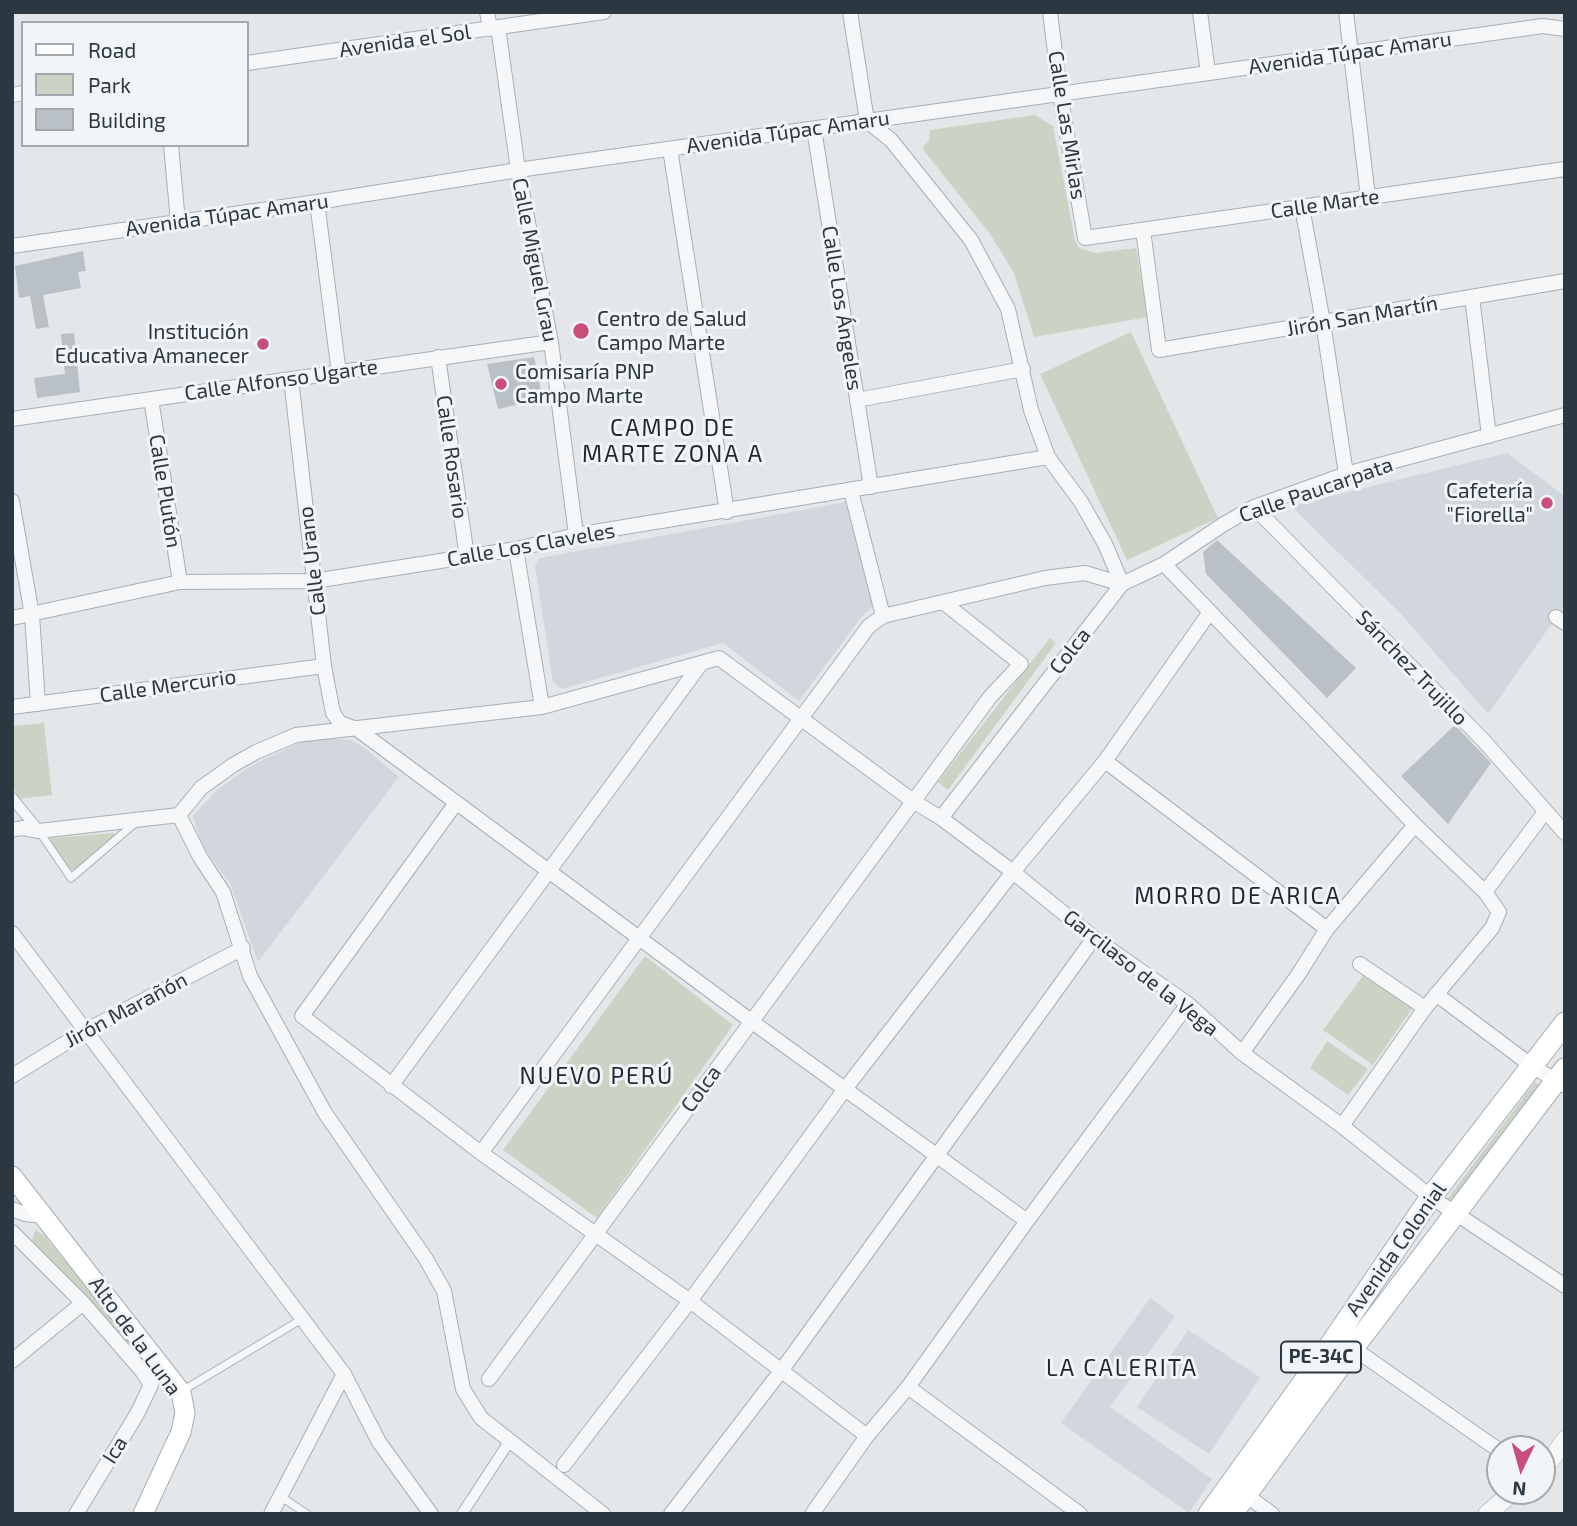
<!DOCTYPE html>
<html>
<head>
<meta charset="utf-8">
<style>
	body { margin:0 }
	#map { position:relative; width:1577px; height:1526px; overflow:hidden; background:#e3e7ea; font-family:"Exo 2",sans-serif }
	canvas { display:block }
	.frame { position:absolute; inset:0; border:14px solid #2c3841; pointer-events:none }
	.legend { position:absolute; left:21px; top:21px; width:228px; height:126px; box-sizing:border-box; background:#f2f5f7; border:2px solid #a3a9ae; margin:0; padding:9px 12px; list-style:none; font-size:21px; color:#2c3841 }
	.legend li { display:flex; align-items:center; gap:14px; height:35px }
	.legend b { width:35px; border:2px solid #a3a9ae }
	.north { position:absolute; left:1486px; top:1435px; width:70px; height:70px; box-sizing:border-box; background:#f2f5f7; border:2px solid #a3a9ae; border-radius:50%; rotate:185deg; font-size:19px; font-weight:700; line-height:28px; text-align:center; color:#2c3841 }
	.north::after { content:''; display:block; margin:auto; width:24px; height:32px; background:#c65079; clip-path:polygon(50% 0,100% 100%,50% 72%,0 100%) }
</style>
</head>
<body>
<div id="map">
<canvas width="1577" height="1526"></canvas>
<div class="frame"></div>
<ul class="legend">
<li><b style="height:9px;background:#fff"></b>Road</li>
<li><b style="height:19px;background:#cbd3c4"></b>Park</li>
<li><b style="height:19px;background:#bac1c6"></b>Building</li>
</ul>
<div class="north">N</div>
</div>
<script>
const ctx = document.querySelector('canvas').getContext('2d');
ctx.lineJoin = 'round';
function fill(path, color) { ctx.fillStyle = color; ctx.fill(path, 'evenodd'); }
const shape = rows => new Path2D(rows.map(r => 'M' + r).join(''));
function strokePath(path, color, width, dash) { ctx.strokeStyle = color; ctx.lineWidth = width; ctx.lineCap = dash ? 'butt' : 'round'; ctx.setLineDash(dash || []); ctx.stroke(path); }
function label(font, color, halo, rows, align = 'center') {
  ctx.font = font + ' "Exo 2",sans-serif'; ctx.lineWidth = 6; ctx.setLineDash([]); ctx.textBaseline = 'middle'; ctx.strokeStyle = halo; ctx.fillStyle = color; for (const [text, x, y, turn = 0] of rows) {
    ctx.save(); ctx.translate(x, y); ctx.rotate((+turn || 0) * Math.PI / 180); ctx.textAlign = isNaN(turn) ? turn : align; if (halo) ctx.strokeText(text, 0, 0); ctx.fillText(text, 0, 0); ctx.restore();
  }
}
fill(shape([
	[1507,453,1565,496,1565,605,1488,714,1401,614,1291,506],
	[852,501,876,604,862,616,799,701,723,643,561,689,553,682,535,566,540,558],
	[320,738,351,740,365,748,399,777,258,962,230,883,201,844,193,816,217,790,252,765,303,741],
	[1150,1298,1175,1316,1110,1407,1212,1479,1189,1513,1061,1423],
	[1188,1330,1260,1377,1209,1454,1137,1407]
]), '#d1d7dc');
fill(shape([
	[1035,115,1053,126,1075,240,1079,248,1095,253,1136,248,1148,317,1034,337,1014,273,990,234,922,148,929,141,930,130],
	[1131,332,1218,518,1127,560,1040,374],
	[1050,638,1056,643,948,790,938,782],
	[44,723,52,795,16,799,12,769,12,726],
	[114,833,115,836,75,870,69,869,50,843,51,838],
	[645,956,733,1025,597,1218,503,1150],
	[1370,966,1420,997,1373,1065,1323,1030],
	[1327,1041,1368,1069,1348,1095,1310,1068],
	[1535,1082,1539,1085,1453,1201,1448,1198],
	[35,1230,44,1235,148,1362,143,1366,31,1245]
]), '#cbd3c4');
fill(shape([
	[83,251,86,271,78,272,81,288,43,295,49,327,36,329,30,296,19,298,15,266],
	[74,333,80,392,37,398,34,378,65,374,61,334],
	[534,357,543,399,498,409,487,364],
	[1217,540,1356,668,1327,698,1206,574,1203,552],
	[1455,725,1491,763,1448,824,1401,776]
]), '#bac1c6');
const service = shape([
	[39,831,71,878,134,824],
	[182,1391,302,1319],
	[280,1496,307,1514]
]);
const pedestrian = shape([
	[12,798,39,831],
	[462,1514,509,1442]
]);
const minor = shape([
	[487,12,490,29],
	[850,12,867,121,891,140,971,240,1008,309,1031,410,1048,457,1081,502,1105,544,1122,584,941,818],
	[1050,12,1060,94,1085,238,1565,169],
	[1200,12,1208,73],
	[1346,12,1368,197],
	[498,27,518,170,551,342,576,535],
	[247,63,604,12],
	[12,95,23,93],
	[814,129,871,487],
	[171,145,178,222],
	[670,149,727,512],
	[317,202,339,373],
	[1302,207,1323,322,1346,474],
	[1143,230,1159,350,1565,281],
	[12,246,317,202,518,170,1543,26,1565,29],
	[1472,297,1489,436],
	[438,357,467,557],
	[291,379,324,666,333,713,340,723,357,729,751,1021,1027,1221],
	[151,399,180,582],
	[857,400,1023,369],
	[12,419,551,342],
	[851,491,883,616],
	[12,501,32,615,38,704],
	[1254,507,1483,740,1565,833],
	[516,549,542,707],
	[1164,564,1415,825,1485,892,1499,912,1492,928,1425,1008,1342,1126],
	[1556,617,1565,623],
	[12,618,180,582,314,581,516,549,576,535,1048,457],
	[12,707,324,666],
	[1105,761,1327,929],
	[456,803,302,1016,481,1153,690,1301,867,1436],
	[12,830,22,828,39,831,179,815],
	[1485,892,1545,812],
	[12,933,344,1374,379,1442,431,1514],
	[1360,964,1425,1008],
	[1436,994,1532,1066,1563,1085],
	[1242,1053,1298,975,1327,929,1415,825],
	[12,1076,85,1031,243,948],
	[391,1086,700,665],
	[481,1153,869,626,883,616,1045,578,1085,573,1122,584,1164,564,1224,524,1254,507,1346,474,1565,415],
	[12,1209,25,1214,43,1216],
	[12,1232,83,1303,142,1371,151,1385,137,1414,76,1514],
	[1345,1348,1353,1348,1500,1451],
	[12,1361,83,1303],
	[489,1379,990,697,1021,664,943,602],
	[908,1387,1080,1514],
	[564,1465,690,1301,845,1089,1013,872,1105,761,1210,612],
	[1239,1490,1272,1514],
	[271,1514,344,1374],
	[603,1514,481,1418,463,1389,444,1291,426,1259,325,1113,250,976,223,892,200,857,179,815,201,788,233,765,256,752,296,735,542,707,719,658,913,801,941,818,1013,872,1094,938,1188,1004,1242,1053,1342,1126,1431,1197,1565,1286],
	[671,1514,781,1371,1094,938],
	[812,1514,867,1436,908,1387,1027,1221,1188,1004]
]);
const tertiary = shape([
	[1550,1461,1565,1440],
	[1487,1514,1514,1491]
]);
const secondary = shape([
	[12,1176,181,1392,185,1413,181,1432,143,1514]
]);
const primary = shape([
	[1209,1514,1329,1347,1431,1197,1565,1023],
	[1232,1514,1353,1348,1565,1069]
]);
strokePath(service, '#a8afb4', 9);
strokePath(pedestrian, '#a8afb4', 12);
strokePath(minor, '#a8afb4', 16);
strokePath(tertiary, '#a8afb4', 19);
strokePath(secondary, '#a8afb4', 21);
strokePath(primary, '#a3adb5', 23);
strokePath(service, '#f5f7f8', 7);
strokePath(pedestrian, '#f5f7f8', 10);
strokePath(minor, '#f5f7f8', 14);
strokePath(tertiary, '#f5f7f8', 18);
strokePath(secondary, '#fff', 19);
strokePath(primary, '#fff', 21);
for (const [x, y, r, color] of [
	[581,331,9,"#c65079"],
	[263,344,7,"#c65079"],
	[501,384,7,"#c65079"],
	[1547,503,7,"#c65079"]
]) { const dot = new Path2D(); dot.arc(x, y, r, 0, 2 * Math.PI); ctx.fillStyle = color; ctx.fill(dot); strokePath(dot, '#f2f5f7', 2.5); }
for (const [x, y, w] of [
	[1321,1357,80]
]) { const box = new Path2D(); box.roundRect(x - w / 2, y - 15.5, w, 31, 5); ctx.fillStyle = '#f2f5f7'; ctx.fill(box); strokePath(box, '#2c3841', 2); }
label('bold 19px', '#2c3841', null, [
	["PE-34C",1321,1357]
]);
label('21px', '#2c3841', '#f2f5f7', [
	["Avenida el Sol",405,41,-8],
	["Avenida Túpac Amaru",1350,53,-8],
	["Calle Las Mirlas",1067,125,81],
	["Avenida Túpac Amaru",788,132,-8],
	["Calle Marte",1325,204,-8],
	["Avenida Túpac Amaru",227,215,-8],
	["Calle Miguel Grau",535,260,79],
	["Calle Los Ángeles",842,308,81],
	["Jirón San Martín",1362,316,-10],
	["Calle Alfonso Ugarte",281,380,-8],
	["Calle Rosario",452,457,82],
	["Calle Paucarpata",1316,490,-19],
	["Calle Plutón",165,491,81],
	["Calle Los Claveles",531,545,-10],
	["Calle Urano",312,561,-97],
	["Colca",1070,651,-52],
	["Sánchez Trujillo",1412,668,46],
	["Calle Mercurio",168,686,-8],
	["Garcilaso de la Vega",1141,973,38],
	["Jirón Marañón",126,1010,-28],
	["Colca",701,1089,-54],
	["Avenida Colonial",1396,1249,-55],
	["Alto de la Luna",135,1336,54],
	["Ica",115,1450,-58]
]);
label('21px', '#2c3841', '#f2f5f7', [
	["Centro de Salud",597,319],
	["Campo Marte",597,343],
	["Institución",249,332,"right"],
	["Educativa Amanecer",249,356,"right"],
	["Comisaría PNP",515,372],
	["Campo Marte",515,396],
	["Cafetería",1533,491,"right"],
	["\"Fiorella\"",1533,515,"right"]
], 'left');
ctx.letterSpacing = '2px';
label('23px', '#1e2832', '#f2f5f7', [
	["CAMPO DE",673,428],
	["MARTE ZONA A",673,454],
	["MORRO DE ARICA",1238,896],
	["NUEVO PERÚ",597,1076],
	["LA CALERITA",1122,1368]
]);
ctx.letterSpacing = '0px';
</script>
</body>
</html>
